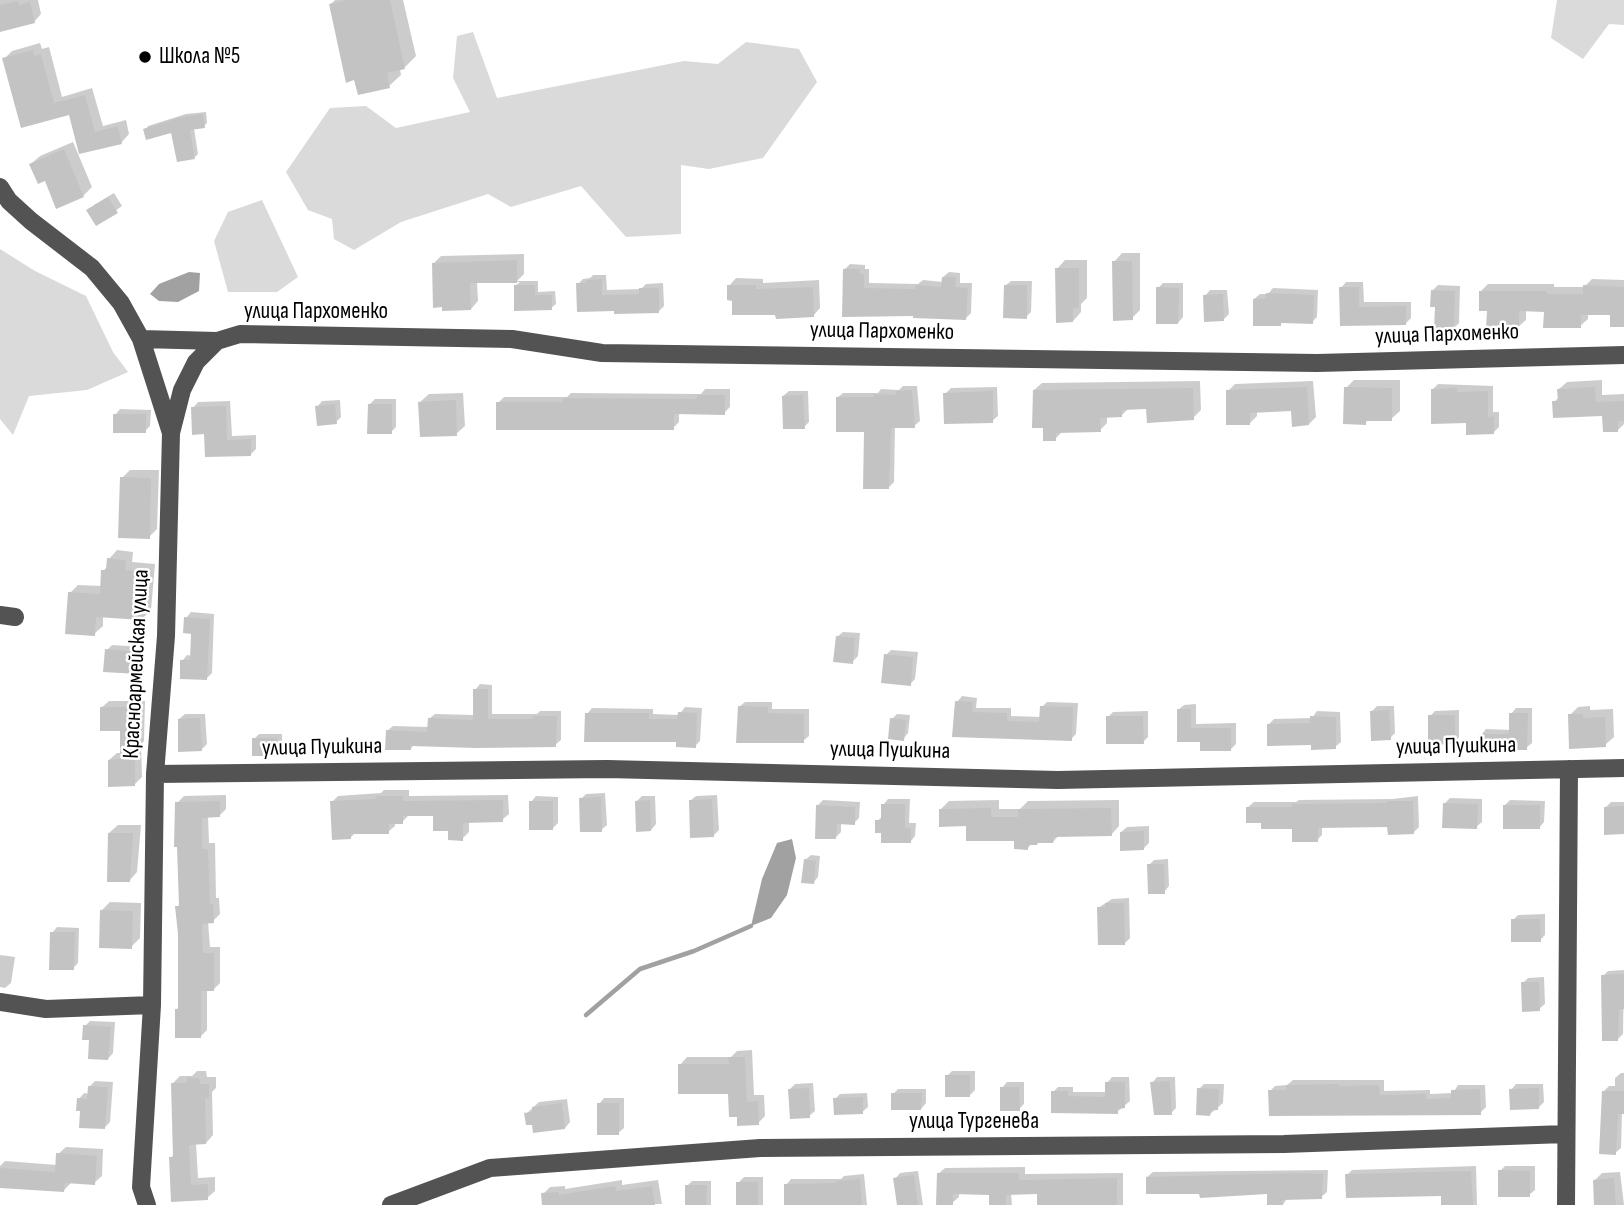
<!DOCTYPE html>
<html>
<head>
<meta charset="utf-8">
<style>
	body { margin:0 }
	canvas { display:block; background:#fff }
</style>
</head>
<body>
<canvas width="1624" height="1205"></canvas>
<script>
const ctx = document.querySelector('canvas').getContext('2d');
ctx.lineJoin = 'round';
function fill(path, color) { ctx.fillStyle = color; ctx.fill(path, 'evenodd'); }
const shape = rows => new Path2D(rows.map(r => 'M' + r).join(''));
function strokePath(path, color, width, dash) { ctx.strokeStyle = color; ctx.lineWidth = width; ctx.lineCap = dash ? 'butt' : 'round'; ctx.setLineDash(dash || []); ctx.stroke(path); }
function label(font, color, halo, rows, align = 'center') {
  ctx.font = font + ' "Sofia Sans Condensed",sans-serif'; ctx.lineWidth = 5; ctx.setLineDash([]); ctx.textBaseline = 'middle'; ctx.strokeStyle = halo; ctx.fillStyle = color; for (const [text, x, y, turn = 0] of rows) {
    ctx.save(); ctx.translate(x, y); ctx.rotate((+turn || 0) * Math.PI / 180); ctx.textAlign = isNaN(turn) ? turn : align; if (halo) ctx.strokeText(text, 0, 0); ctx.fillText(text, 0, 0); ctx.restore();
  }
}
fill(shape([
	[1557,0,1624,0,1624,25,1609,24,1583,59,1551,38],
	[473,32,497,98,684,61,718,64,746,42,799,49,817,82,763,158,709,169,681,165,681,234,626,237,581,186,511,207,488,194,401,222,354,250,334,239,332,219,308,210,286,172,330,108,366,106,396,128,470,112,453,78,457,36],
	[262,200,298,277,277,292,228,292,214,241,228,212],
	[0,249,35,271,86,296,113,352,128,372,87,390,29,396,13,435,0,419]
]), '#dadada');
fill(shape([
	[189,272,200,273,199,291,178,302,159,301,150,294,159,284],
	[792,839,796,858,787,895,771,918,751,926,762,879,777,843]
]), '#a1a1a1');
fill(shape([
	[0,0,38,0,41,14,34,22,0,24],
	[335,0,403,0,416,56,404,68,400,69,401,75,389,86,330,5],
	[40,43,42,49,49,47,62,97,92,88,103,126,126,120,129,134,122,142,80,152,70,113,23,126,4,59,12,51],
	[206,112,207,123,204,126,194,128,198,154,195,157,173,131,145,130,148,126,186,114],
	[73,142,92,187,83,196,57,206,46,178,31,164,40,156],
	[114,193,122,206,97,224,94,205],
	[1122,253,1140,253,1140,310,1132,318,1114,262],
	[524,254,524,274,517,281,538,281,538,292,555,291,556,304,551,308,516,285,520,282,477,282,478,301,471,309,443,306,433,264,441,256],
	[1065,260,1087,260,1087,298,1081,304,1081,312,1073,321,1057,269],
	[850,264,865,265,865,269,869,269,869,283,918,284,923,280,943,282,943,277,949,272,960,273,960,283,972,283,971,313,966,318,915,314,844,315,844,270],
	[593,275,606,275,607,290,641,289,646,284,663,283,664,306,658,312,616,312,578,284,583,279,590,278],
	[736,278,763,279,763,283,819,280,820,308,813,316,777,313,734,299,729,286],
	[1592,279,1624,280,1624,325,1612,313,1588,313,1588,319,1580,326,1545,310,1526,310,1526,320,1518,327,1488,310,1480,292,1488,284,1554,284,1554,287,1584,287],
	[1011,281,1032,281,1031,312,1026,317,1005,286],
	[1346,282,1363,282,1364,302,1411,302,1411,318,1406,323,1342,324,1341,288],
	[1163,283,1183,283,1183,317,1178,323,1158,288],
	[1438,285,1460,286,1459,323,1454,328,1437,305,1432,291],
	[1273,288,1318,290,1317,317,1312,322,1283,322,1280,324,1254,299,1260,294,1268,294],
	[1210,290,1227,290,1229,314,1223,320,1205,296],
	[1354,380,1400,380,1400,411,1391,419,1369,419,1365,423,1346,388],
	[1602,380,1602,395,1624,394,1624,424,1618,430,1604,414,1554,402,1559,397,1559,389,1567,382],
	[1200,381,1201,410,1193,418,1148,408,1129,408,1121,416,1107,416,1107,423,1100,430,1063,431,1055,439,1045,426,1034,390,1042,383],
	[1313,381,1316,417,1309,424,1293,409,1257,411,1257,416,1250,423,1228,391,1235,384],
	[1438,384,1493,386,1493,412,1499,412,1499,427,1494,432,1468,421,1432,390],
	[903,386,917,386,920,421,914,426,895,426,894,482,888,488,866,430,837,398,843,393,878,393,881,389,899,390],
	[997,387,998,416,992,421,945,394,951,388],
	[705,389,730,389,730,407,724,413,679,412,679,422,673,428,498,403,504,397,567,397,571,393,701,394],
	[789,391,808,391,809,422,804,427,783,396],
	[463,393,465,426,456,434,420,402,429,394],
	[375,399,396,399,396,427,391,432,369,405],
	[340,400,341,417,336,422,317,407,322,401],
	[230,401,232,436,256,435,256,449,251,454,206,432,193,408,198,402],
	[120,409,151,410,150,426,145,431,115,415],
	[130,470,159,470,157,529,149,537,122,478],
	[117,550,133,552,132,562,155,564,151,610,143,618,103,615,103,626,94,634,70,593,78,585,102,586,103,571,108,566,109,559],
	[191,612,214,614,212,673,207,678,182,661,187,655,192,656,193,632,186,618],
	[843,632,860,633,858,656,852,662,837,637],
	[112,645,144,647,142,667,137,672,107,650],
	[891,650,918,652,915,679,910,684,886,655],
	[480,684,492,685,492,714,537,714,540,711,561,711,561,740,555,745,415,744,410,749,387,731,393,726,429,727,429,719,435,714,474,715,475,690],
	[962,696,977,698,976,708,1011,708,1011,716,1041,717,1042,707,1047,702,1078,703,1076,734,1071,739,954,736,957,702],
	[109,701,145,701,144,741,141,744,142,777,135,784,109,760,117,753,121,753,122,729,101,708],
	[745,702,772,702,772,709,809,709,809,736,803,741,739,707],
	[1196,704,1196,724,1236,723,1236,744,1231,749,1202,740,1179,740,1178,710,1184,705],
	[1377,706,1394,706,1395,733,1390,738,1372,711],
	[1590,706,1590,710,1613,709,1614,737,1605,745,1570,715,1578,707],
	[685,707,702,708,700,741,695,746,587,714,592,708,653,709,653,714,679,715],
	[1516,708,1532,708,1532,743,1526,748,1505,748,1501,752,1481,735,1486,729,1511,730,1511,714],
	[1459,710,1459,737,1454,743,1430,716,1435,711],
	[1148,711,1148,737,1143,742,1108,717,1113,712],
	[1317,711,1340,712,1341,742,1335,747,1312,743,1268,725,1274,719,1312,718],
	[185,714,205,714,207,744,202,749,179,719],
	[897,714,910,715,908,733,903,739,892,719],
	[259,734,282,734,282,749,277,754,254,739],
	[384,790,409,790,409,796,508,795,509,814,502,820,469,821,469,832,462,839,435,814,408,816,402,822,395,822,395,826,388,832,356,832,351,837,332,802,338,796,381,793],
	[605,793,607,825,601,830,581,799,586,794],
	[226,795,226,809,219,816,208,816,209,843,215,843,216,898,219,898,220,914,213,921,208,922,210,947,220,947,220,983,213,990,207,990,207,1030,200,1037,177,1009,179,1007,180,934,177,907,180,904,177,803,184,796],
	[717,795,719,830,714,835,690,801,696,796],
	[536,796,558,797,558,823,552,829,531,802],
	[642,796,655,796,656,824,651,830,637,801],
	[1418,796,1419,827,1414,832,1389,826,1322,826,1322,835,1317,840,1294,827,1263,821,1248,807,1254,802,1296,802,1299,800,1392,799],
	[1450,798,1482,799,1482,822,1476,827,1445,803],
	[888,799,910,799,909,823,916,823,915,836,910,842,883,831,877,821,883,816,883,805],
	[823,800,860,802,859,818,854,823,841,822,841,832,835,838,818,805],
	[999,800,999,809,1020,809,1028,801,1119,800,1119,826,1111,835,1059,835,1053,842,1032,843,1028,848,1016,839,967,824,941,809,949,801],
	[1510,800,1545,801,1544,822,1539,828,1505,805],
	[1611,802,1624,802,1624,833,1606,807],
	[118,825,141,825,137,872,129,881,109,833],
	[1149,826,1149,843,1144,848,1121,832,1127,827],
	[811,855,820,856,818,877,813,883,805,860],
	[1168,859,1169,886,1164,892,1149,865,1154,860],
	[1129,898,1130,938,1125,943,1098,908,1112,899],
	[110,902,141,903,140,938,131,947,102,910],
	[1545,914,1545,935,1540,940,1513,920,1518,915],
	[57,927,79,928,78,963,73,968,52,933],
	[0,955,15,957,11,983,5,988,0,987],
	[1624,970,1623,1034,1618,1039,1603,976,1608,971],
	[1544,977,1545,1004,1539,1009,1523,983,1528,978],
	[90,1021,115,1022,113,1053,108,1059,91,1039,85,1026],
	[752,1050,754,1095,764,1095,765,1116,758,1123,730,1092,680,1065,687,1057,731,1057,737,1051],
	[197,1071,206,1071,207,1077,216,1077,216,1088,212,1092,213,1135,206,1143,196,1143,198,1178,215,1177,215,1191,207,1198,172,1200,171,1158,174,1154,172,1084,180,1076,192,1076],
	[952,1071,975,1071,975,1090,969,1096,947,1076],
	[1621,1073,1624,1073,1624,1112,1622,1112,1621,1148,1615,1153,1603,1092,1609,1086,1615,1086,1615,1078],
	[1112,1077,1129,1077,1130,1101,1117,1112,1053,1092,1058,1087,1073,1087,1073,1092,1107,1092,1107,1083],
	[1157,1077,1175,1077,1176,1108,1171,1113,1152,1083],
	[1293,1080,1384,1080,1384,1091,1430,1090,1430,1094,1453,1093,1458,1085,1485,1085,1486,1107,1480,1113,1270,1091,1275,1086,1287,1085],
	[95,1081,113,1082,110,1122,105,1127,82,1109,79,1099,84,1093,89,1094,90,1086],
	[1007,1082,1024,1082,1024,1104,1019,1109,1002,1088],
	[813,1083,815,1111,809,1116,790,1089,795,1084],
	[1204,1084,1224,1084,1223,1103,1210,1114,1199,1089],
	[1516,1084,1543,1084,1544,1102,1538,1108,1511,1090],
	[898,1089,926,1089,926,1103,921,1109,893,1094],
	[867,1093,868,1107,862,1112,835,1099,840,1094],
	[604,1098,624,1098,624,1128,618,1133,599,1104],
	[567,1099,570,1122,565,1128,534,1123,526,1114,539,1102],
	[66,1147,103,1149,102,1176,94,1183,72,1182,64,1190,0,1186,0,1166,5,1161,57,1165,58,1154],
	[1476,1166,1477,1205,1443,1205,1442,1194,1347,1175,1352,1170],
	[1505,1166,1535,1166,1535,1190,1529,1195,1500,1171],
	[1025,1167,1025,1174,1123,1173,1123,1205,1039,1205,1038,1192,1011,1193,1012,1205,991,1205,991,1193,959,1193,959,1197,952,1203,938,1174,945,1168],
	[1328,1170,1327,1192,1321,1197,1287,1198,1283,1205,1269,1205,1268,1192,1201,1192,1147,1177,1153,1172],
	[918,1171,923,1205,899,1205,895,1179,900,1173],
	[1620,1172,1624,1205,1596,1205,1595,1180,1602,1173],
	[864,1174,867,1205,786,1205,786,1185,791,1179,841,1179,844,1176],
	[744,1177,763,1177,763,1205,738,1205,738,1183],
	[622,1180,622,1185,658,1180,662,1204,543,1205,543,1194,550,1187,565,1186,565,1189],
	[692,1181,711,1181,711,1205,687,1205,687,1186]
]), '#0003');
strokePath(shape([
	[586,1015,640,969,694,951,751,926]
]), '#a1a1a1', 4.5);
fill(shape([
	[347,0,390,0,405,69,387,73,390,88,358,95,354,80,346,83,329,4],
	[18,1,19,5,30,2,35,23,0,32,0,5],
	[33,50,34,56,41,54,54,103,85,95,95,132,118,126,122,144,79,154,69,115,21,128,2,58],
	[203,114,205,128,190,130,195,159,177,162,171,133,146,140,143,129,181,117],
	[64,149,84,197,56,209,45,181,38,184,29,164],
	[108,197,118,213,96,226,86,210],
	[517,260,517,283,470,283,471,310,442,311,442,307,433,308,432,263],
	[1112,261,1132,261,1133,320,1113,321],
	[1055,268,1079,268,1079,308,1073,308,1073,322,1056,323],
	[843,269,860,269,860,274,864,274,864,288,915,289,916,285,941,287,942,277,956,277,955,287,968,288,966,320,913,318,913,316,842,317],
	[602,279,602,295,639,294,639,288,659,288,659,313,614,314,614,311,577,312,576,283,586,283,586,280],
	[514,285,535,285,535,295,552,295,552,310,514,311],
	[727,285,756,285,756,289,813,287,814,317,776,319,775,315,732,315,732,301,727,300],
	[1004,285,1027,285,1027,319,1003,318],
	[1583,285,1624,287,1624,327,1610,327,1610,315,1581,315,1581,328,1543,328,1544,312,1519,311,1519,329,1486,329,1487,311,1479,311,1479,291,1547,291,1547,294,1583,294],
	[1156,287,1179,288,1178,324,1156,324],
	[1339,287,1359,287,1359,307,1406,306,1406,325,1340,326],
	[1431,290,1455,291,1454,330,1434,329,1435,307,1430,307],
	[1266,293,1314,295,1313,324,1281,323,1281,326,1253,326,1253,299,1266,298],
	[1223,294,1224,321,1204,322,1203,295],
	[1307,387,1309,425,1292,427,1291,411,1250,413,1250,425,1226,425,1226,390],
	[1344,387,1392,388,1392,421,1366,421,1366,425,1343,424],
	[1595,387,1596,402,1624,401,1624,421,1618,421,1618,432,1603,432,1602,416,1553,418,1552,401,1558,401,1557,389],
	[1193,388,1194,420,1147,423,1146,409,1122,410,1122,417,1100,418,1101,432,1056,433,1056,441,1043,441,1043,428,1032,428,1033,390],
	[1457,388,1457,392,1488,391,1488,417,1494,416,1494,434,1466,435,1466,423,1431,424,1431,389],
	[912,390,915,428,891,428,889,489,863,489,864,432,836,432,836,397,874,397,874,394,896,395,896,391],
	[993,391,993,423,944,424,943,393],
	[697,395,725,395,725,415,674,414,674,430,496,430,496,402,563,402,563,398,697,399],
	[803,395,805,429,783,429,782,396],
	[456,400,457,436,420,437,418,402],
	[335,404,337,424,317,426,315,406],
	[368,404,392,404,392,434,367,434],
	[226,406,227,440,251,439,251,456,205,457,204,434,192,435,191,407],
	[113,414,146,414,146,433,113,433],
	[120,477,151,478,150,539,118,538],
	[107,558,126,560,125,570,147,572,143,620,96,617,95,636,65,634,68,592,100,594,101,570,106,570],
	[184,617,210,619,207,680,180,679,180,660,190,660,191,634,183,633],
	[836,636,855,638,853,664,833,662],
	[105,649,140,652,138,674,103,672],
	[884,654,913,657,911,686,881,683],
	[473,689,488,689,488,719,533,719,533,716,557,716,556,747,476,748,411,746,411,750,385,750,386,730,427,732,428,718,473,720],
	[955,701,973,702,972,712,1007,713,1007,721,1039,722,1040,706,1073,707,1072,741,952,737],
	[738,706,768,707,768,713,804,714,804,743,736,743],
	[100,707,138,707,138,750,135,750,135,786,108,787,108,760,120,759,120,731,100,731],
	[1177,709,1191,709,1191,728,1231,728,1231,751,1200,751,1200,742,1177,742],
	[1389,710,1391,740,1371,741,1370,711],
	[678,712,697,713,696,748,676,747,676,742,584,742,585,713,649,713,649,719,677,719],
	[1509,713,1528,713,1527,750,1501,750,1501,754,1479,754,1479,734,1509,734],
	[1568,714,1583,714,1583,718,1605,717,1606,747,1569,749],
	[1428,715,1455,715,1455,744,1428,745],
	[1106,716,1143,716,1144,744,1106,744],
	[1310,716,1336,717,1336,749,1311,750,1311,745,1267,746,1267,724,1310,723],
	[200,718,202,751,178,752,178,719],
	[890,718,906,720,904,741,888,739],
	[252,738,277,738,277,756,252,756],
	[376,796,403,796,403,801,503,800,503,822,463,823,463,841,448,840,448,831,433,831,433,816,403,816,403,824,389,824,389,834,351,834,351,839,332,840,330,801,376,799],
	[601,797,602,832,580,832,579,798],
	[712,799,714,837,690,838,689,800],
	[650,800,651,831,636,832,635,801],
	[220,801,220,817,202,818,202,849,208,849,210,904,213,904,214,923,202,924,203,953,214,953,214,991,201,991,201,1038,175,1038,175,1009,178,1009,178,934,175,906,179,906,177,847,174,847,175,802],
	[529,801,553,801,553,830,529,830],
	[1387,801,1413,801,1414,834,1388,835,1387,827,1318,828,1318,842,1292,842,1292,829,1261,829,1261,823,1246,823,1246,807,1292,807,1292,804,1387,803],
	[1443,803,1478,804,1477,829,1442,828],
	[881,804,905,804,905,828,911,828,911,843,881,843,881,833,875,833,875,820,881,820],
	[816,805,855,807,855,825,837,824,836,839,815,839],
	[1503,805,1540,805,1540,829,1503,829],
	[1624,806,1624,834,1604,835,1604,807],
	[991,808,991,817,1018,817,1018,809,1111,808,1112,836,1054,837,1053,843,1038,843,1037,845,1028,845,1028,850,1014,849,1014,841,966,841,966,826,939,827,939,809],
	[1144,831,1144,850,1120,851,1120,832],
	[108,833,133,833,130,882,107,882],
	[804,859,816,861,814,884,801,883],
	[1147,864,1164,864,1165,894,1148,894],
	[1105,903,1124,903,1125,945,1098,945,1097,907,1105,907],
	[100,910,133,911,132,949,99,948],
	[1511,919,1540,919,1541,942,1511,942],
	[50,932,75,932,74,970,49,970],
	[1624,974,1624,1009,1619,1010,1618,1041,1602,1041,1601,975],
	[1521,982,1539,982,1540,1011,1522,1012],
	[83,1025,111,1027,108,1060,88,1059,89,1040,82,1040],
	[728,1057,745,1057,747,1102,758,1101,759,1125,737,1126,737,1117,729,1117,728,1094,678,1094,678,1064,729,1064],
	[945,1075,970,1075,970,1097,945,1097],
	[187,1078,199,1078,200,1084,209,1084,209,1098,205,1098,206,1144,189,1145,191,1185,208,1184,208,1200,171,1202,169,1157,173,1157,171,1083,187,1083],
	[1170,1081,1172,1115,1154,1115,1150,1082],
	[1105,1082,1125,1082,1125,1108,1118,1109,1118,1114,1051,1113,1051,1091,1068,1091,1068,1096,1105,1097],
	[1339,1084,1339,1086,1379,1085,1380,1095,1426,1094,1426,1099,1451,1098,1451,1090,1480,1089,1481,1115,1269,1116,1268,1090,1286,1090,1286,1085],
	[88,1086,108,1087,105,1129,79,1128,80,1111,76,1111,77,1098,87,1099],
	[1000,1087,1019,1087,1020,1111,1000,1111],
	[809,1088,810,1118,790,1119,788,1089],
	[1197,1088,1219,1089,1218,1110,1211,1110,1210,1116,1196,1115],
	[1539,1088,1539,1109,1510,1110,1509,1089],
	[1602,1091,1624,1091,1624,1114,1618,1114,1616,1155,1599,1154],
	[891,1093,922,1093,921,1110,891,1110],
	[863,1097,863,1114,834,1115,833,1098],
	[562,1103,565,1129,533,1133,532,1125,526,1125,524,1113,532,1112,532,1107],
	[597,1103,619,1103,619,1135,597,1135],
	[56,1153,97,1156,95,1185,65,1183,64,1192,0,1188,0,1168,55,1172],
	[1498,1170,1530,1171,1530,1197,1498,1197],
	[1471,1171,1473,1205,1441,1205,1441,1196,1346,1198,1345,1174],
	[937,1173,1019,1173,1019,1180,1117,1178,1117,1205,1037,1205,1037,1194,1006,1195,1006,1205,989,1205,989,1195,953,1194,953,1205,936,1205],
	[1299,1173,1323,1174,1322,1199,1282,1200,1282,1205,1267,1205,1267,1194,1200,1198,1199,1194,1146,1194,1146,1177],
	[914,1175,918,1205,897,1205,893,1178],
	[1614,1178,1616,1205,1594,1205,1593,1180],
	[860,1179,862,1205,784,1205,784,1184,837,1183,836,1181],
	[736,1182,758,1182,758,1205,736,1205],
	[685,1185,707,1185,706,1205,685,1205],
	[615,1186,616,1191,652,1186,655,1205,542,1205,541,1193,559,1192,559,1195]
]), '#c3c3c3');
strokePath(shape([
	[0,187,9,201,31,221,92,268,121,303,141,339,171,433,166,636,155,774,152,1005,141,1187,147,1205],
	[141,339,217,341,240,334,512,339,602,353,1317,363,1624,355],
	[171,433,182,390,196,362,217,341],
	[0,615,15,617],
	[155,774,607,769,1058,780,1624,768],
	[0,1002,46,1009,152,1005],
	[391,1205,490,1168,760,1148,1284,1144,1565,1134],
	[1566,1205,1569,769]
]), '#535353', 18);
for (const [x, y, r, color] of [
	[145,57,7,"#000"]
]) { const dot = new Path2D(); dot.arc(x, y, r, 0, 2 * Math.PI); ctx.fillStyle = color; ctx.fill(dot); strokePath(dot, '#fff', 2.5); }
label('23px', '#000', '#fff', [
	["Школа №5",159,57]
], 'left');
label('23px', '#000', '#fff', [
	["улица Пархоменко",316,312],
	["улица Пархоменко",882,332,1],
	["улица Пархоменко",1447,335,-2],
	["Красноармейская улица",137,664,-87],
	["улица Пушкина",1456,747,-1],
	["улица Пушкина",322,748,-1],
	["улица Пушкина",890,751,1],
	["улица Тургенева",974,1122]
]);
</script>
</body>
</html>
